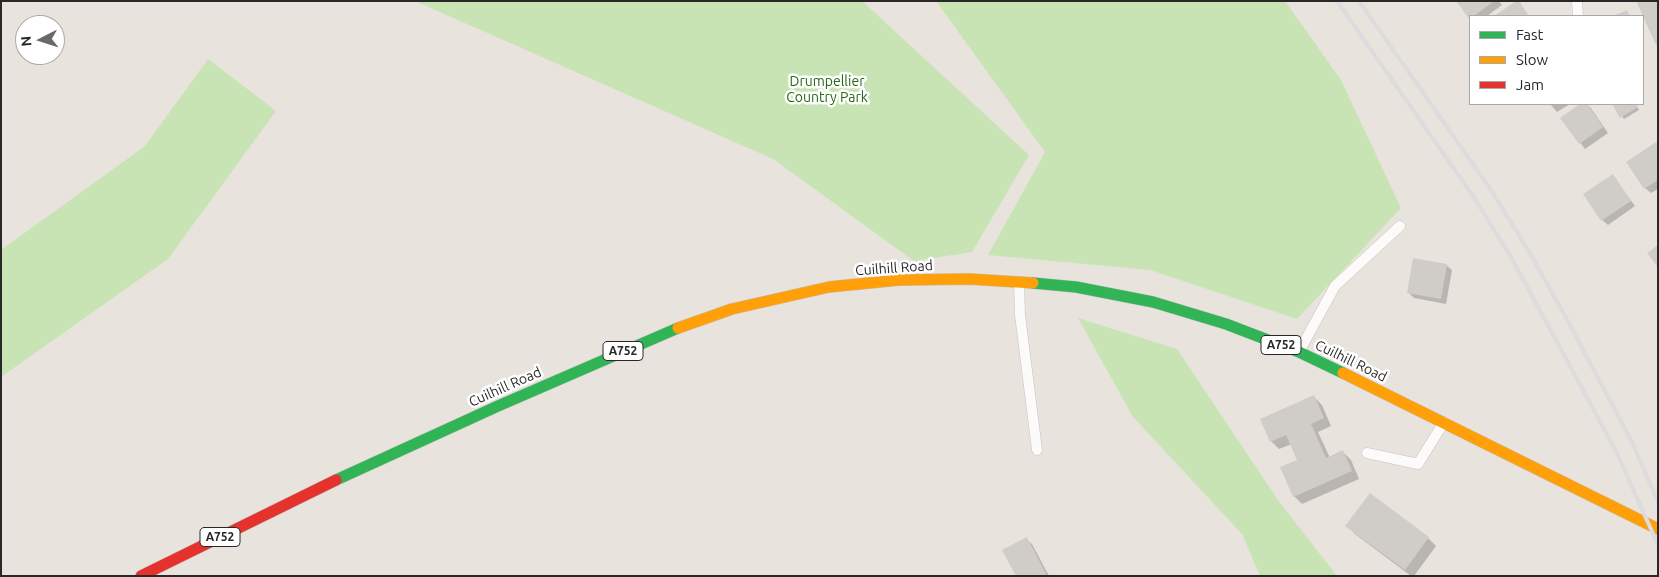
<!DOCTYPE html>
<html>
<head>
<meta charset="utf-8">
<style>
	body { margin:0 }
	#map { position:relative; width:1659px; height:577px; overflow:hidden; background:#e8e3dd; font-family:Ubuntu,sans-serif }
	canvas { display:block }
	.frame { position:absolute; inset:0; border:2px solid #282828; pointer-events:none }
	.legend { position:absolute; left:1469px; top:15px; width:175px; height:90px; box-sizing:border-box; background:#fff; border:1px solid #a9a9a9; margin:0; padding:6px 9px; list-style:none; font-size:15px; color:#282828 }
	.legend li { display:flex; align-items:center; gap:10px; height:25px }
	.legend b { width:25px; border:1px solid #a9a9a9 }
	.north { position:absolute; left:15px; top:15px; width:50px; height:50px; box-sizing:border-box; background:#fff; border:1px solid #a9a9a9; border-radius:50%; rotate:265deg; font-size:14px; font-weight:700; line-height:20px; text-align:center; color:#282828 }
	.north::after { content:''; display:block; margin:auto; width:18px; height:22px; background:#6b6967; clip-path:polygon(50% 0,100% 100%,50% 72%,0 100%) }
</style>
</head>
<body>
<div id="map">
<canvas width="1659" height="577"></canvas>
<div class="frame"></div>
<ul class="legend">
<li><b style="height:6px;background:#30b455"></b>Fast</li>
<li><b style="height:6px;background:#ff9f0a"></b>Slow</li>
<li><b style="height:6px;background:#e5322d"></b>Jam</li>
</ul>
<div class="north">N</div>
</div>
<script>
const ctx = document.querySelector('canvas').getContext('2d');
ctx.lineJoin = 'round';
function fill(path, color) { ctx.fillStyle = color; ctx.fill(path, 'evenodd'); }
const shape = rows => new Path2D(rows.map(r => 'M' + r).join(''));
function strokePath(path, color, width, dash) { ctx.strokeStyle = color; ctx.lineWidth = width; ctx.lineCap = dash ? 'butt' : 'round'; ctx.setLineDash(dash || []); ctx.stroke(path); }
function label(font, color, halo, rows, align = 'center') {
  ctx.font = font + ' Ubuntu,sans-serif'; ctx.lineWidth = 5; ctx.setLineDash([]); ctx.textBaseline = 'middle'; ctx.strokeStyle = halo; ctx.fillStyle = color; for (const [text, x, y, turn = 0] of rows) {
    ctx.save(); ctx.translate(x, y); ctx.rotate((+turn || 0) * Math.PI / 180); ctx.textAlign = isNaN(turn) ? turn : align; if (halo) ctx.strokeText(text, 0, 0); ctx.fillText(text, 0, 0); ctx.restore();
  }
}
fill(shape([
	[415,1,862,1,1029,155,972,252,914,261,773,159],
	[936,1,1285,1,1341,80,1401,208,1297,319,1150,270,988,255,1045,152],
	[208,59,276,111,168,259,1,377,1,250,145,146],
	[1078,318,1177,349,1278,500,1337,576,1260,576,1242,534,1133,417]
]), '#c9e4b4');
fill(shape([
	[1458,1,1499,1,1502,5,1487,16,1470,16,1470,18],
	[1550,104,1570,104,1557,112],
	[1582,104,1586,104,1590,107,1608,133,1585,149,1562,118],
	[1613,104,1636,104,1639,110,1624,119],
	[1658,146,1658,189,1651,193,1645,188],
	[1613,176,1635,206,1608,225,1602,220],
	[1446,265,1452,270,1446,304,1414,298,1409,293],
	[1314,397,1322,405,1331,426,1318,432,1330,458,1343,452,1351,460,1359,479,1302,504,1294,496,1299,460,1292,444,1279,449,1271,441],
	[1370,495,1428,538,1436,546,1414,576,1411,576,1355,534,1347,526],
	[1026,539,1032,544,1049,576,1017,576]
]), '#0003');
fill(shape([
	[1456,1,1494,1,1474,16,1470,16,1470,20],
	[1516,1,1519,1,1529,16,1494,16],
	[1640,1,1658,1,1658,44,1656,45,1637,3],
	[1627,10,1630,16,1613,16],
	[1580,104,1587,104,1603,127,1579,144,1560,118],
	[1612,104,1636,104,1638,107,1620,118],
	[1656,142,1658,145,1658,180,1644,189,1626,162],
	[1613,174,1631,201,1601,221,1583,194],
	[1658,245,1658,267,1647,253],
	[1413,258,1447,264,1441,299,1407,293],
	[1314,395,1324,418,1311,424,1326,458,1343,450,1352,471,1293,497,1280,467,1297,460,1286,435,1270,442,1260,419],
	[1370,493,1429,537,1405,570,1345,526],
	[1027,537,1047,576,1016,576,1002,550]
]), '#d0cdc9');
const lane = shape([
	[1577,1,1578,16],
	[1019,282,1020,315,1037,450],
	[1300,350,1335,286,1400,226],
	[1367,453,1418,464,1444,422]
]);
const fast = shape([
	[1033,283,1076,287,1153,302,1226,324,1299,352,1343,373],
	[336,480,498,406,678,328]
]);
const slow = shape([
	[678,328,732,309,829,287,899,280,969,279,1033,283],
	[1343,373,1658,529]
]);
const jam = shape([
	[141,576,336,480]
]);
strokePath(lane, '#c4c3c3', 11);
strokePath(fast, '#c4c2c0', 12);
strokePath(slow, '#c4c2c0', 12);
strokePath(jam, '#c4c2c0', 12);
strokePath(lane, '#fcfbfa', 10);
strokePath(fast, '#30b455', 11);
strokePath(slow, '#ff9f0a', 11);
strokePath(jam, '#e5322d', 11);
strokePath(shape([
	[1337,1,1475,199,1512,259,1616,451,1658,545],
	[1359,1,1491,190,1528,250,1563,312,1632,442,1658,502]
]), '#dcdcde', 4);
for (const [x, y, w] of [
	[1281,345,40],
	[623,351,40],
	[220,537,40]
]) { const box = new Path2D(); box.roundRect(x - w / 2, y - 9.5, w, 19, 4); ctx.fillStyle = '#fff'; ctx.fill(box); strokePath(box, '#282828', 1); }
label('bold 12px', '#282828', null, [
	["A752",1281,345],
	["A752",623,351],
	["A752",220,537]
]);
label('14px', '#276716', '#fff', [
	["Drumpellier",827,81],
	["Country Park",827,97]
]);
label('14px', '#282828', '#fff', [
	["Cuilhill Road",894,268,-4],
	["Cuilhill Road",1351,361,26],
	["Cuilhill Road",505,387,-24]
]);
</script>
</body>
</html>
